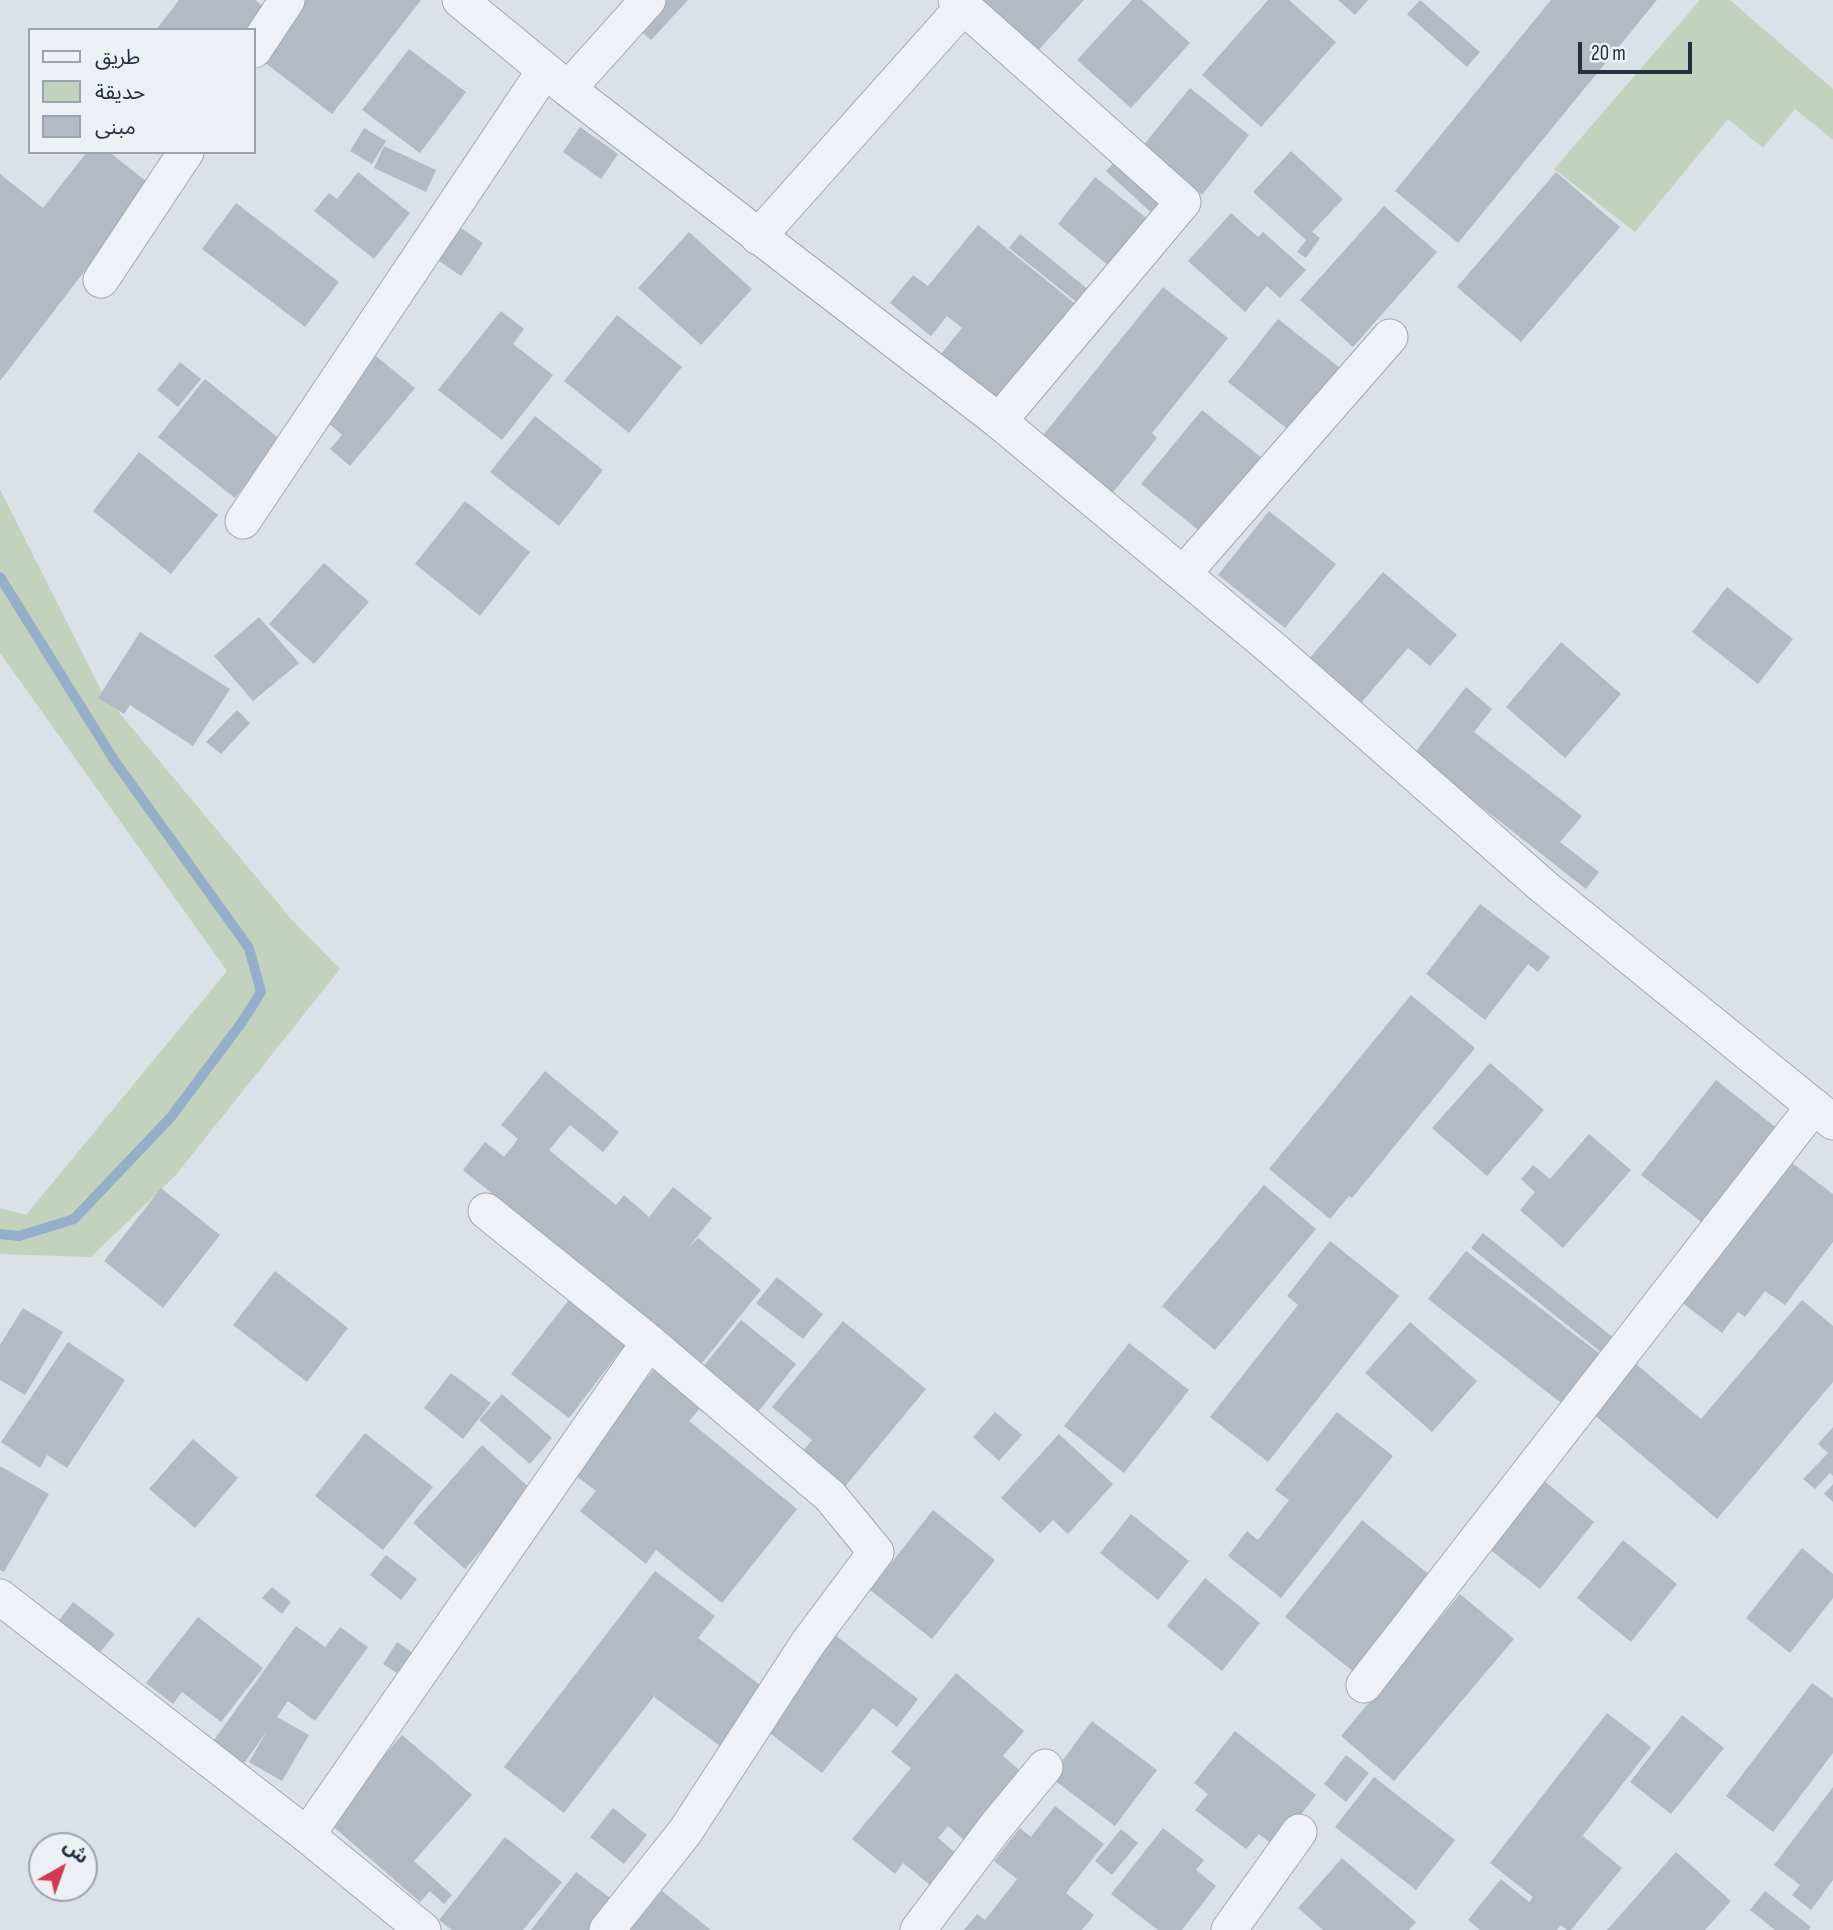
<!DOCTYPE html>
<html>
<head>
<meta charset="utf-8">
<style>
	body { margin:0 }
	#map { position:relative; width:1833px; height:1930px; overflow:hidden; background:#dce1e7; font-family:"Sofia Sans Condensed","Noto Sans Arabic",sans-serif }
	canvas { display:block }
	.legend { position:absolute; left:28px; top:28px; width:228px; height:126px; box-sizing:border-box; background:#ecf0f5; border:2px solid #9ca3ac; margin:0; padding:9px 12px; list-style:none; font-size:21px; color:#252f3e }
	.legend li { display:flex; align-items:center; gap:14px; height:35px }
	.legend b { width:35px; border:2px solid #9ca3ac }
	.north { position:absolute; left:28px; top:1832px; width:70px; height:70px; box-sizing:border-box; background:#ecf0f5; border:2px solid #9ca3ac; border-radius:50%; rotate:40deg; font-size:19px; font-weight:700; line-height:28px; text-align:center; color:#252f3e }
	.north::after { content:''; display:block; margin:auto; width:24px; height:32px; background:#d53853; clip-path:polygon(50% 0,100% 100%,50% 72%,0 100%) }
	.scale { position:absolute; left:1578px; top:42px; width:114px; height:32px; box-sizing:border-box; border:4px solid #252f3e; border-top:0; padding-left:9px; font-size:21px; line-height:24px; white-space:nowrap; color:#252f3e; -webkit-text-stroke:5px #ecf0f5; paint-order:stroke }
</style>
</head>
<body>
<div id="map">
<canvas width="1833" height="1930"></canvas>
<ul class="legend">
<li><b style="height:9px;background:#eff1f6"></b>طريق</li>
<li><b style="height:19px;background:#c3d2bd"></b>حديقة</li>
<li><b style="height:19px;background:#b3bac4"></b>مبنى</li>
</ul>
<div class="north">ش</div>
<div class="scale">20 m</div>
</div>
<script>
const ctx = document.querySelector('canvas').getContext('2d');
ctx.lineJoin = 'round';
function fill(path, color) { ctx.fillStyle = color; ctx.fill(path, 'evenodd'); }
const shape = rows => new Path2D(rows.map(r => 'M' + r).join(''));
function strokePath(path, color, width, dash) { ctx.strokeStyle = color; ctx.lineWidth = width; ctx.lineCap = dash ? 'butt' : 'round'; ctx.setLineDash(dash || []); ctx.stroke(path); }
fill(shape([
	[1700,0,1730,0,1833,89,1833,140,1795,109,1763,148,1728,119,1635,232,1554,169],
	[0,489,102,692,292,920,340,969,175,1176,91,1257,0,1254,0,1208,26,1215,227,971,0,653]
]), '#c3d2bd');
strokePath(shape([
	[0,577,114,760,249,948,261,992,242,1022,171,1117,74,1219,19,1236,0,1234]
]), '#95afca', 10);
fill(shape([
	[179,0,255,0,265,8,248,30,156,30],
	[305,0,421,0,332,114,260,59],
	[659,0,688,0,651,40,635,26],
	[975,0,1084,0,1035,54],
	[1132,0,1142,0,1190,43,1131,108,1077,60],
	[1268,0,1289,0,1336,42,1261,127,1202,75],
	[1338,0,1368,0,1355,15],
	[1420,0,1480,52,1467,67,1407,14],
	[1551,0,1657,0,1458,243,1395,191],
	[409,49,466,92,420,153,362,110],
	[1190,88,1249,135,1202,195,1142,147],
	[580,127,618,154,601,179,563,152],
	[364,128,386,141,372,164,350,151],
	[384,146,436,170,426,192,374,168],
	[1291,151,1343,199,1312,232,1320,238,1306,258,1297,252,1306,240,1253,192],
	[87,152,109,152,151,185,0,381,0,174,43,208],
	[1124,152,1174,199,1157,218,1106,171],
	[358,172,410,213,374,259,314,211,329,193,337,199],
	[1556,172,1620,227,1521,342,1457,287],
	[1095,177,1153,223,1115,271,1058,224],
	[236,203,339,282,305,327,202,249],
	[1384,206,1437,252,1353,347,1300,300],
	[1231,213,1258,237,1263,232,1306,270,1280,298,1267,286,1245,312,1188,261],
	[455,224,483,243,461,276,433,257],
	[978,225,1079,307,997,409,936,360,962,328,947,316,931,336,890,303,913,275,928,286],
	[689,232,752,289,701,345,638,288],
	[1020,234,1090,291,1079,304,1009,248],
	[1163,287,1228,338,1152,433,1157,438,1110,496,1040,439],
	[501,311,524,329,513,344,553,375,502,440,438,390],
	[617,315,682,367,629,433,564,381],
	[1278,319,1340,368,1290,431,1228,382],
	[371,352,415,388,350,466,330,449,342,435,319,415],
	[180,362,201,379,178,407,157,390],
	[205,379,281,440,235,498,158,437],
	[1202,410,1262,458,1202,533,1141,484],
	[535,416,603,470,559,526,490,472],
	[139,452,218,515,171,574,93,511],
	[465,501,530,552,480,616,415,564],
	[1269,511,1336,564,1285,628,1218,575],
	[324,563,369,602,314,664,269,624],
	[1383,572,1457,635,1430,666,1408,648,1355,710,1303,666],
	[1727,587,1793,639,1758,684,1692,632],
	[259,617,299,663,253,701,214,656],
	[140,632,230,689,193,746,130,705,124,714,98,698],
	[1561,642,1621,694,1565,758,1506,707],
	[1466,687,1492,709,1474,732,1582,816,1560,842,1599,872,1586,889,1414,754],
	[237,710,250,723,221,754,206,742],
	[1480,904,1550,957,1538,972,1528,964,1485,1020,1426,974],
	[1411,995,1475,1048,1352,1198,1349,1196,1330,1219,1269,1169],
	[1490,1063,1544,1110,1487,1176,1432,1128],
	[545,1071,619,1132,603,1152,570,1125,549,1150,616,1205,624,1195,649,1217,673,1187,712,1218,688,1248,698,1238,761,1290,702,1363,603,1282,595,1291,552,1242,463,1170,485,1142,504,1157,518,1139,501,1125],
	[1716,1080,1779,1130,1704,1224,1641,1175],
	[1589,1134,1631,1170,1563,1248,1520,1210,1535,1192,1521,1179,1533,1165,1550,1179],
	[1788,1160,1833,1194,1833,1242,1785,1305,1765,1291,1745,1317,1738,1312,1722,1333,1680,1301],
	[1264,1185,1316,1229,1215,1350,1162,1306],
	[161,1188,220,1235,163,1308,104,1261],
	[1483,1233,1615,1339,1602,1353,1471,1248],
	[1330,1241,1399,1296,1268,1462,1210,1417,1298,1305,1287,1296],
	[1466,1251,1604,1357,1565,1406,1428,1299],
	[275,1271,348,1328,307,1382,233,1325],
	[777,1277,823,1314,803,1339,756,1303],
	[575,1292,631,1337,569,1418,511,1374],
	[1802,1300,1833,1326,1833,1382,1717,1519,1592,1413,1635,1363,1701,1419],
	[23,1308,63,1332,25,1395,0,1380,0,1345],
	[741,1320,796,1364,758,1412,702,1368],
	[843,1321,926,1389,838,1495,795,1460,812,1440,772,1407],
	[1410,1322,1477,1381,1432,1432,1365,1373],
	[68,1342,125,1380,67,1468,47,1455,40,1468,1,1442],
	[1129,1343,1189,1390,1124,1473,1064,1426],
	[655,1368,702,1406,689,1421,797,1509,722,1603,656,1550,646,1564,580,1511,596,1491,571,1472],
	[451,1373,491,1403,463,1439,424,1408],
	[502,1394,552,1438,530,1464,479,1420],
	[995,1412,1022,1435,999,1461,973,1437],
	[1337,1412,1393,1456,1281,1598,1228,1556,1247,1531,1258,1540,1289,1500,1275,1490],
	[1833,1427,1833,1476,1830,1473,1815,1489,1803,1479,1828,1453,1818,1444],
	[365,1433,433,1487,383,1550,315,1496],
	[1059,1434,1113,1484,1068,1534,1053,1520,1040,1533,1001,1498],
	[193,1439,238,1478,195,1528,149,1489],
	[482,1445,533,1491,465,1569,413,1523],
	[0,1466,49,1494,4,1572,0,1570],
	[1543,1480,1594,1522,1540,1589,1488,1548],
	[1833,1484,1833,1502,1824,1494],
	[933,1510,995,1560,932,1639,870,1590],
	[1131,1514,1189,1561,1158,1600,1100,1553],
	[1362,1520,1431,1576,1354,1672,1285,1617],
	[1623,1540,1677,1584,1631,1642,1577,1598],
	[1802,1548,1833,1574,1833,1598,1790,1653,1746,1618],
	[386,1555,417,1579,401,1600,370,1575],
	[655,1571,715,1616,698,1638,764,1688,720,1746,654,1697,658,1691,564,1813,504,1767],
	[1205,1578,1260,1623,1222,1671,1167,1626],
	[272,1587,291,1602,282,1614,262,1598],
	[1460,1594,1514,1639,1394,1781,1341,1736],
	[73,1602,115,1634,98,1655,57,1623],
	[198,1617,263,1668,221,1722,182,1692,173,1704,146,1683],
	[296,1626,325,1647,340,1627,368,1647,315,1721,288,1701,277,1717,309,1735,282,1781,249,1762,267,1731,240,1769,209,1747],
	[835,1635,918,1699,897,1727,873,1708,822,1773,763,1728],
	[397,1642,416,1655,403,1677,383,1664],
	[956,1673,1024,1731,1003,1756,1022,1772,965,1841,948,1826,938,1838,957,1854,931,1886,903,1863,895,1874,852,1839,911,1768,891,1752],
	[1812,1683,1833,1698,1833,1753,1773,1832,1726,1796],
	[1607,1713,1651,1747,1574,1847,1583,1836,1622,1868,1571,1930,1567,1930,1561,1925,1557,1930,1480,1930,1468,1920,1501,1879,1529,1902,1533,1897,1490,1863],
	[1682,1715,1724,1748,1671,1814,1630,1782],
	[1092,1721,1157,1770,1115,1826,1050,1777],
	[1235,1731,1316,1795,1276,1847,1259,1834,1246,1849,1195,1810,1208,1794,1194,1783],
	[402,1735,472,1795,414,1861,452,1895,444,1904,430,1891,420,1902,327,1821],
	[1346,1755,1369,1773,1346,1802,1324,1784],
	[1374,1777,1455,1840,1416,1890,1335,1827],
	[1833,1787,1833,1880,1811,1910,1792,1895,1800,1885,1774,1865],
	[1055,1806,1104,1844,1066,1893,1094,1915,1082,1930,964,1930,977,1914,985,1920,1017,1879,994,1861,1020,1828,1031,1837],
	[613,1808,647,1835,624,1864,590,1837],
	[1163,1828,1204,1860,1196,1870,1216,1886,1182,1930,1158,1930,1111,1894],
	[1121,1829,1138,1843,1112,1875,1095,1861],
	[505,1837,562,1882,523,1930,452,1930,439,1920],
	[1676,1852,1731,1901,1705,1930,1607,1930],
	[1342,1858,1416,1922,1409,1930,1323,1930,1298,1908],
	[576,1872,614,1901,591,1930,531,1930],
	[662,1891,711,1930,630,1930],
	[1765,1891,1811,1927,1809,1930,1775,1930,1750,1910]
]), '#b3bac4');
const minor = shape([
	[460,0,568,89,999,421,1273,649,1544,887,1833,1122],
	[956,0,1183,202,999,421],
	[254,50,287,0],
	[568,89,648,0],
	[758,237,963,7],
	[101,280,186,152],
	[243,521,545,70],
	[1183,574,1390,337],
	[486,1211,649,1342,830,1496,876,1552,808,1643,685,1832,607,1930],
	[0,1597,307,1835,423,1930],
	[1364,1685,1814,1106],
	[307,1835,649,1342],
	[918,1930,997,1825,1045,1767],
	[1229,1930,1299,1832]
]);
strokePath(minor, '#a1a8b1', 37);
strokePath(minor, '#eff1f6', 35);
</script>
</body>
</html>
